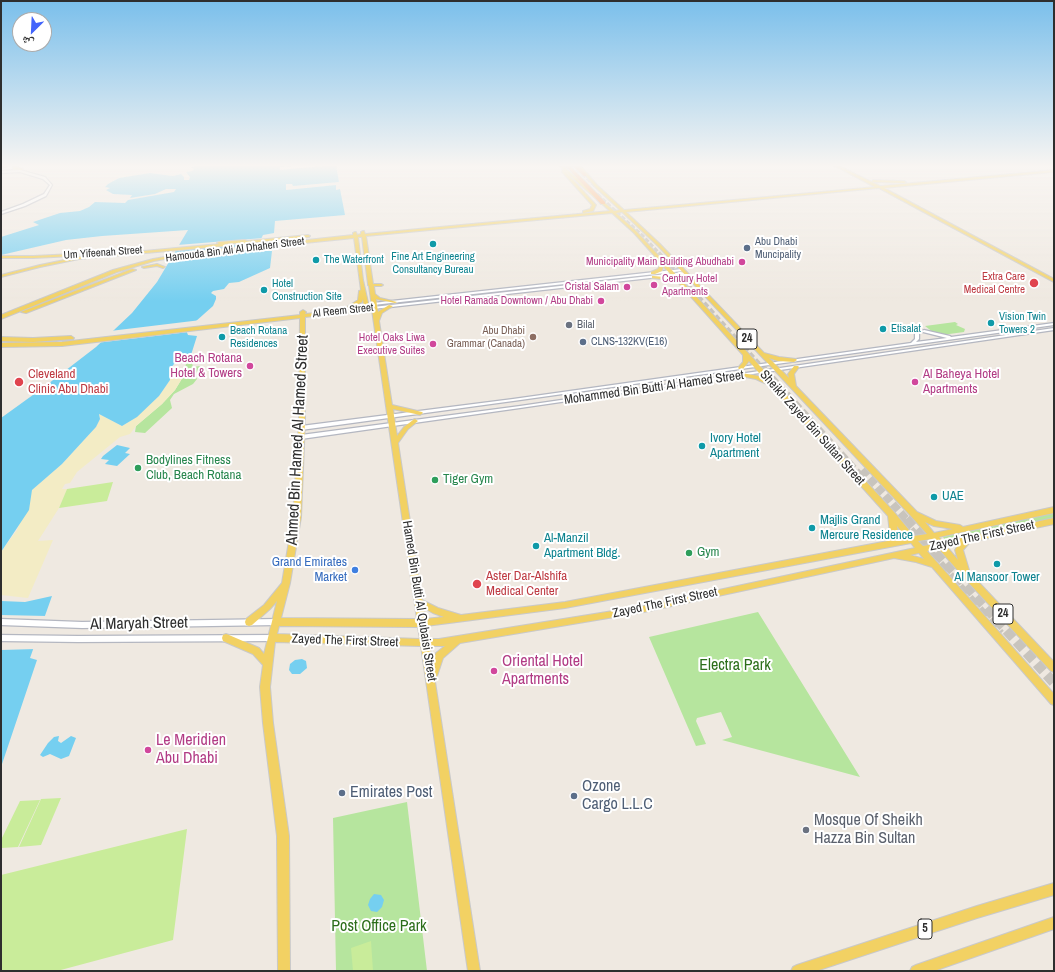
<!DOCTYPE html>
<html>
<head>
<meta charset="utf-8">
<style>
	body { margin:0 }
	#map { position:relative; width:1055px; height:972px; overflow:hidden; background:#efe9e1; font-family:"Archivo Narrow","Noto Naskh Arabic",sans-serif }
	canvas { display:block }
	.frame { position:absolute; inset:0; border:2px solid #2e2e2e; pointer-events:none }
	.north { position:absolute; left:12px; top:12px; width:40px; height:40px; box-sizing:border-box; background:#fff; border:1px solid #ababab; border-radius:50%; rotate:204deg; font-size:11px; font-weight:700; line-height:16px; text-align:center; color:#2e2e2e }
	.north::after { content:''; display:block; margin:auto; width:14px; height:18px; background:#4264fb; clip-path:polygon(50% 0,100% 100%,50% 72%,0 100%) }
</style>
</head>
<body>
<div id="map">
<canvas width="1055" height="972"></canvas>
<div class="frame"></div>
<div class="north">ش</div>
</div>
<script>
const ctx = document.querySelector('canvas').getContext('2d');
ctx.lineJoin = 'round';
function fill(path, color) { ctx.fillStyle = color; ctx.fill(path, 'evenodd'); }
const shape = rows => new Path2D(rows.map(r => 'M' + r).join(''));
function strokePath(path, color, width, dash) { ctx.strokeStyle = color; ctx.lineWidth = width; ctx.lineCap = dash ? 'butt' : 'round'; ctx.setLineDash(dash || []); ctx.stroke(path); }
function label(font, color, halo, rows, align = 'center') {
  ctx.font = font + ' "Archivo Narrow",sans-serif'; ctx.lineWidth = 4; ctx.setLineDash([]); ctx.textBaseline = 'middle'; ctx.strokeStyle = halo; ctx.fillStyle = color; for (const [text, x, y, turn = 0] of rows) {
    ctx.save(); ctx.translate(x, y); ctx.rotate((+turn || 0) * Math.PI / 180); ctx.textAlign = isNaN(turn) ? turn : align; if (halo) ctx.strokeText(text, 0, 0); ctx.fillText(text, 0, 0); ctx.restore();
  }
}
fill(shape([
	[955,322,958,324,956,325,965,329,964,332,942,335,934,333,925,326],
	[192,363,193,367,200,366,195,375,197,379,193,384,174,394,170,400,172,408,145,433,135,432,136,426,162,404,175,390,183,377,186,364],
	[1054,513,1054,518,945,540,943,537],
	[758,612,860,777,722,740,732,737,721,712,697,718,696,721,706,744,696,746,649,637],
	[407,802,427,971,336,971,333,818]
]), '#b6e59e');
fill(shape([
	[185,368,183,377,175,390,162,404,136,426,130,434,120,437,77,472,70,483,65,484,62,489,67,489,59,508,38,541,53,540,28,598,1,595,1,552,17,530,32,490,62,464,84,440,96,427,100,419,99,414,122,426,132,420,159,396,170,380,170,370]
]), '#f3ecc5');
fill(shape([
	[113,482,107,501,59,508,67,489],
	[61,798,41,845,19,847,41,799],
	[40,800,18,847,1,848,1,840,20,801],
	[187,829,173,940,57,971,1,971,1,875],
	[371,941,373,971,353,971,351,948]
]), '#c9ec9a');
fill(shape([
	[198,165,306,165,280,167,280,170,336,165,339,182,293,186,292,184,286,184,286,190,336,185,336,190,340,189,345,215,275,221,274,233,263,235,259,243,262,251,272,251,270,268,239,282,229,283,224,289,213,291,211,293,216,296,216,299,213,306,186,330,188,335,197,336,191,355,194,358,193,362,181,362,174,364,170,369,170,380,159,396,137,417,122,426,99,414,100,419,96,427,84,440,62,464,32,490,29,510,1,552,1,418,44,387,96,347,132,313,157,282,188,230,102,236,66,240,1,255,1,237,39,225,33,222,60,213,80,211,89,207,95,202,125,203,128,200,174,192,176,189,166,189,155,194,130,198,132,195,113,194,106,190,110,188,105,187,108,184,119,178,150,173,173,176,181,174,184,177,184,180,189,180,190,177,186,172,192,171,194,169,191,167],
	[117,445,130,448,125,453,130,454,117,466,105,464,109,460,101,459,103,456],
	[52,596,30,658,37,660,1,767,1,601,25,602],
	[302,659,306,661,307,668,300,674,292,674,289,670,290,664,295,660],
	[59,736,58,741,61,743,71,736,76,738,69,756,61,759,50,754,43,757,40,755,48,743,54,737],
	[374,894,381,895,384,900,382,907,377,912,371,911,368,905,370,899]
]), '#75cff0');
fill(shape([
	[263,238,262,242,174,251,177,245],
	[261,245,262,248,198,255,168,261,171,255,183,253],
	[201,320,189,332,96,343,110,331],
	[1,615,47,616,36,649,1,650]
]), '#efe9e1');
strokePath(shape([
	[564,165,581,181],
	[578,169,597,187],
	[597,195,643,237,659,254]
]), '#c8c4bd', 4.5, [4.5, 2]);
strokePath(shape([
	[658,253,764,370]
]), '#c8c4bd', 5.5, [5.5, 3]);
strokePath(shape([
	[763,369,864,480],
	[862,470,907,520]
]), '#c8c4bd', 8, [8, 3.5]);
strokePath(shape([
	[900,519,1000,634],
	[906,519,1054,683]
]), '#c8c4bd', 10, [10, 5]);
const minor = shape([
	[20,170,45,177,52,185,46,196,25,206,1,214,1,212,23,204,44,194,50,185,43,179,20,172,1,173,1,171,20,170],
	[682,269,683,269,683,271,373,305,371,304,373,303,682,269],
	[685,272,686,272,686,274,373,309,371,308,373,307,685,272],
	[1054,323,1054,325,513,401,301,430,299,428,301,426,513,399,911,343,915,339,915,331,917,330,919,331,919,339,916,342,947,338,923,332,922,331,924,330,950,336,951,337,1054,323],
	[1054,328,1054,330,520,408,301,439,298,437,301,435,520,406,1054,328],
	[1,619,82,622,277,619,279,620,280,622,279,624,277,625,82,628,1,625,1,619],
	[1,635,78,636,272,635,274,636,275,638,274,640,272,641,78,642,1,641,1,635]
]);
const major = shape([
	[4,165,10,165,1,168,1,166,4,165],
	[13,165,17,165,16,167,23,169,21,170,13,169,13,165],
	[559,165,562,165,614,211,620,210,595,187,577,165,580,165,597,185,624,210,875,187,833,165,837,165,880,186,1054,170,1054,172,884,188,1054,279,1054,282,879,188,626,212,660,244,764,353,779,357,796,359,797,360,794,362,778,361,769,358,789,378,788,374,794,366,798,366,799,367,794,374,796,386,917,512,936,521,960,525,963,527,1054,507,1054,513,939,537,943,542,1054,518,1054,524,970,542,963,550,969,570,968,571,1054,662,1054,672,1051,671,968,582,939,549,927,551,1054,694,1054,705,1051,704,932,567,916,562,894,558,644,612,460,643,443,658,435,682,480,971,468,971,421,646,275,642,270,687,273,723,289,836,290,971,278,971,277,836,263,723,260,687,263,665,253,654,223,641,222,638,223,635,226,634,229,635,259,648,264,654,277,601,270,609,252,625,249,626,246,625,245,622,246,619,264,605,282,583,293,517,299,420,300,318,62,346,1,347,1,343,62,342,300,315,300,312,303,310,306,312,305,314,364,308,363,299,362,302,351,308,347,307,358,300,359,291,361,290,354,238,187,255,154,261,117,272,1,319,1,315,113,270,153,259,187,253,353,235,353,233,355,232,356,232,357,235,361,234,361,232,363,231,364,231,365,234,610,211,566,172,596,205,593,211,583,213,583,211,590,209,592,205,562,172,562,170,564,170,559,165],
	[622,212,658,246,910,515,927,534,914,536,894,512,636,231,616,213,622,212],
	[612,213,634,233,661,263,658,269,651,272,651,274,655,274,662,271,663,266,674,278,654,276,652,276,652,278,677,281,743,355,743,362,738,368,739,369,743,369,749,361,764,379,758,376,742,373,740,374,740,376,756,379,771,386,888,516,890,534,888,541,565,602,461,615,438,608,422,600,398,443,408,429,418,421,415,419,413,420,404,427,397,436,393,409,420,415,423,413,422,412,392,405,379,321,382,313,393,306,389,305,378,312,376,299,395,303,397,302,380,298,375,294,374,286,381,286,383,285,381,284,373,284,366,236,612,213],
	[358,237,362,237,368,284,368,285,369,286,372,307,369,307,363,280,358,237],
	[372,310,417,619,281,618,290,583,301,517,305,420,305,317,372,310],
	[925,522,934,526,953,529,934,533,925,522],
	[897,526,907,538,896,540,898,534,897,526],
	[931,539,935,544,923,546,918,541,931,539],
	[911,543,915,548,644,606,439,639,428,639,426,626,565,608,911,543],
	[959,544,955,550,958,560,947,547,959,544],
	[919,553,924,559,910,555,919,553],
	[424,608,433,613,444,617,425,619,424,608],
	[279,626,418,627,420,639,277,634,279,626],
	[430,646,445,646,436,653,432,663,430,646],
	[873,180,904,181,906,182,904,183,872,182,873,180],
	[308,235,310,236,309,237,240,244,238,243,224,244,226,245,224,246,79,259,40,267,1,277,1,275,40,265,79,257,219,244,217,243,219,242,245,240,247,241,308,235],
	[73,254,75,254,75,256,33,258,1,258,1,256,33,256,73,254],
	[157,264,165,267,163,268,157,266,144,268,142,267,157,264],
	[132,269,136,270,26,313,21,312,132,269],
	[71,336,74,338,73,339,33,342,1,341,1,337,33,338,71,336],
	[1054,883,1054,895,977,918,816,971,791,971,793,967,797,965,977,906,1054,883],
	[1054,917,1054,929,934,971,910,971,912,967,916,965,1054,917]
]);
const highway = shape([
	[565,165,569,165,605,202,605,204,601,204,565,165],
	[572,165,577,165,586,174,586,176,584,176,572,165]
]);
strokePath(minor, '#b4b7c1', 2.5);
strokePath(major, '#c9c9c9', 2);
strokePath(highway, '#c9c9c9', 2);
fill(minor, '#fff');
fill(major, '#f2d163');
fill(highway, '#ffa35c');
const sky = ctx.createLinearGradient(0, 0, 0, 301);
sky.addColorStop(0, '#7abfeb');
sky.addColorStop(0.55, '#f8f5f2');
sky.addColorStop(1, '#f8f5f200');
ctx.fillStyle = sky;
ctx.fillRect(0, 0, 1055, 301);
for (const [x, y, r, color] of [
	[433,244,4,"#0f9aa8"],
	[747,248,4,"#5c6f8a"],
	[316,260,4,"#0f9aa8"],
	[742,262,4,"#d1479c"],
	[1034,283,5,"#e0444e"],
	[654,285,4,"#d1479c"],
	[627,287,4,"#d1479c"],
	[264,290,4,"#0f9aa8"],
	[601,301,4,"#d1479c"],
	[991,323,4,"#0f9aa8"],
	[569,325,4,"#6b7280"],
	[883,329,4,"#0f9aa8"],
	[222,337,4,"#0f9aa8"],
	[533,337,4,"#8d6e63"],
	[583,342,4,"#5c6f8a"],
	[433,344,4,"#d1479c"],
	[250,366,4,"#d1479c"],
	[19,382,5,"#e0444e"],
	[915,382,4,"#d1479c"],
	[702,446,4,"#0f9aa8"],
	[138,468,4,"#2e9e5b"],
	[435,480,4,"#2e9e5b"],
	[934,497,4,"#0f9aa8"],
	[812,528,4,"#0f9aa8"],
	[536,546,4,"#0f9aa8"],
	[689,553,4,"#2e9e5b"],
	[997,564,4,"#0f9aa8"],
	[355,570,4,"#3f7fe0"],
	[477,584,5,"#e0444e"],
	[494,671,4,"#d1479c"],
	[148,750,4,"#d1479c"],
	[342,793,4,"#5c6f8a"],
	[574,796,4,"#5c6f8a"],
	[806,830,4,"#6b7280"]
]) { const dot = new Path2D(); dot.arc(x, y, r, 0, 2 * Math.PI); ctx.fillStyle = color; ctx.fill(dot); strokePath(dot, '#fff', 1.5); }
label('11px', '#4e5e75', '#fff', [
	["Abu Dhabi",755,242],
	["Muncipality",755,255],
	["CLNS-132KV(E16)",591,342]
], 'left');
label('11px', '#2e2e2e', '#fff', [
	["Hamouda Bin Ali Al Dhaheri Street",235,250,-7],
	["Um Yifeenah Street",103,253,-4],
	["Al Reem Street",343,311,-6]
]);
label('11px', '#0d838f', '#fff', [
	["Fine Art Engineering",433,257,"center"],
	["Consultancy Bureau",433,270,"center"],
	["The Waterfront",324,260],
	["Hotel",272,284],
	["Construction Site",272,297],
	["Vision Twin",999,317],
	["Towers 2",999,330],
	["Etisalat",891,329],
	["Beach Rotana",230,331],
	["Residences",230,344]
], 'left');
label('11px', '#b23c85', '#fff', [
	["Municipality Main Building Abudhabi",734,262],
	["Century Hotel",662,279,"left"],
	["Apartments",662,292,"left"],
	["Cristal Salam",619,287],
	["Hotel Ramada Downtown / Abu Dhabi",593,301],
	["Hotel Oaks Liwa",425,338],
	["Executive Suites",425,351]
], 'right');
label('11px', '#be3a42', '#fff', [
	["Extra Care",1025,277],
	["Medical Centre",1025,290]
], 'right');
label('11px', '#5b616d', '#fff', [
	["Bilal",577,325]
], 'left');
label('11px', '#785e54', '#fff', [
	["Abu Dhabi",525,331],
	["Grammar (Canada)",525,344]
], 'right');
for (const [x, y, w] of [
	[747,339,20],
	[1003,614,20],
	[925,929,14]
]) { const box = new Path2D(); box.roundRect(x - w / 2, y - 10, w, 20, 3); ctx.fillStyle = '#fff'; ctx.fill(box); strokePath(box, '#2e2e2e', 1); }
label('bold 12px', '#2e2e2e', null, [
	["24",747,339],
	["24",1003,614],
	["5",925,929]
]);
label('13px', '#b23c85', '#fff', [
	["Beach Rotana",242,359],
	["Hotel & Towers",242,374],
	["Al Baheya Hotel",923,375,"left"],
	["Apartments",923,390,"left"]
], 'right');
label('13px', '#be3a42', '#fff', [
	["Cleveland",28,375],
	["Clinic Abu Dhabi",28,390],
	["Aster Dar-Alshifa",486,577],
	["Medical Center",486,592]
], 'left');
label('13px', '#2e2e2e', '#fff', [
	["Mohammed Bin Butti Al Hamed Street",654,388,-8],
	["Sheikh Zayed Bin Sultan Street",812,428,48],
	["Zayed The First Street",982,536,-12],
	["Hamed Bin Butti Al Qubaisi Street",419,601,81],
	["Zayed The First Street",665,603,-12],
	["Zayed The First Street",345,641,2]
]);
label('13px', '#0d838f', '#fff', [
	["Ivory Hotel",710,439],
	["Apartment",710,454],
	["UAE",942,497],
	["Majlis Grand",820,521],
	["Mercure Residence",820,536],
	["Al-Manzil",544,539],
	["Apartment Bldg.",544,554],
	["Al Mansoor Tower",997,578,"center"]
], 'left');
label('13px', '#27864d', '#fff', [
	["Bodylines Fitness",146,461],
	["Club, Beach Rotana",146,476],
	["Tiger Gym",443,480],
	["Gym",697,553]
], 'left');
label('13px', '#366cbe', '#fff', [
	["Grand Emirates",347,563],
	["Market",347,578]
], 'right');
label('16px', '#2e2e2e', '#fff', [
	["Ahmed Bin Hamed Al Hamed Street",298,440,-87],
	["Al Maryah Street",139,624,-1]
]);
label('16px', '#b23c85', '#fff', [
	["Oriental Hotel",502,662],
	["Apartments",502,680],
	["Le Meridien",156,741],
	["Abu Dhabi",156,759]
], 'left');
label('16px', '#2c6e1b', '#fff', [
	["Electra Park",735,666],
	["Post Office Park",379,927]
]);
label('16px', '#4e5e75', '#fff', [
	["Ozone",582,787],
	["Cargo L.L.C",582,805],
	["Emirates Post",350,793]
], 'left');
label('16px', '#5b616d', '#fff', [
	["Mosque Of Sheikh",814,821],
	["Hazza Bin Sultan",814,839]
], 'left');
</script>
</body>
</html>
